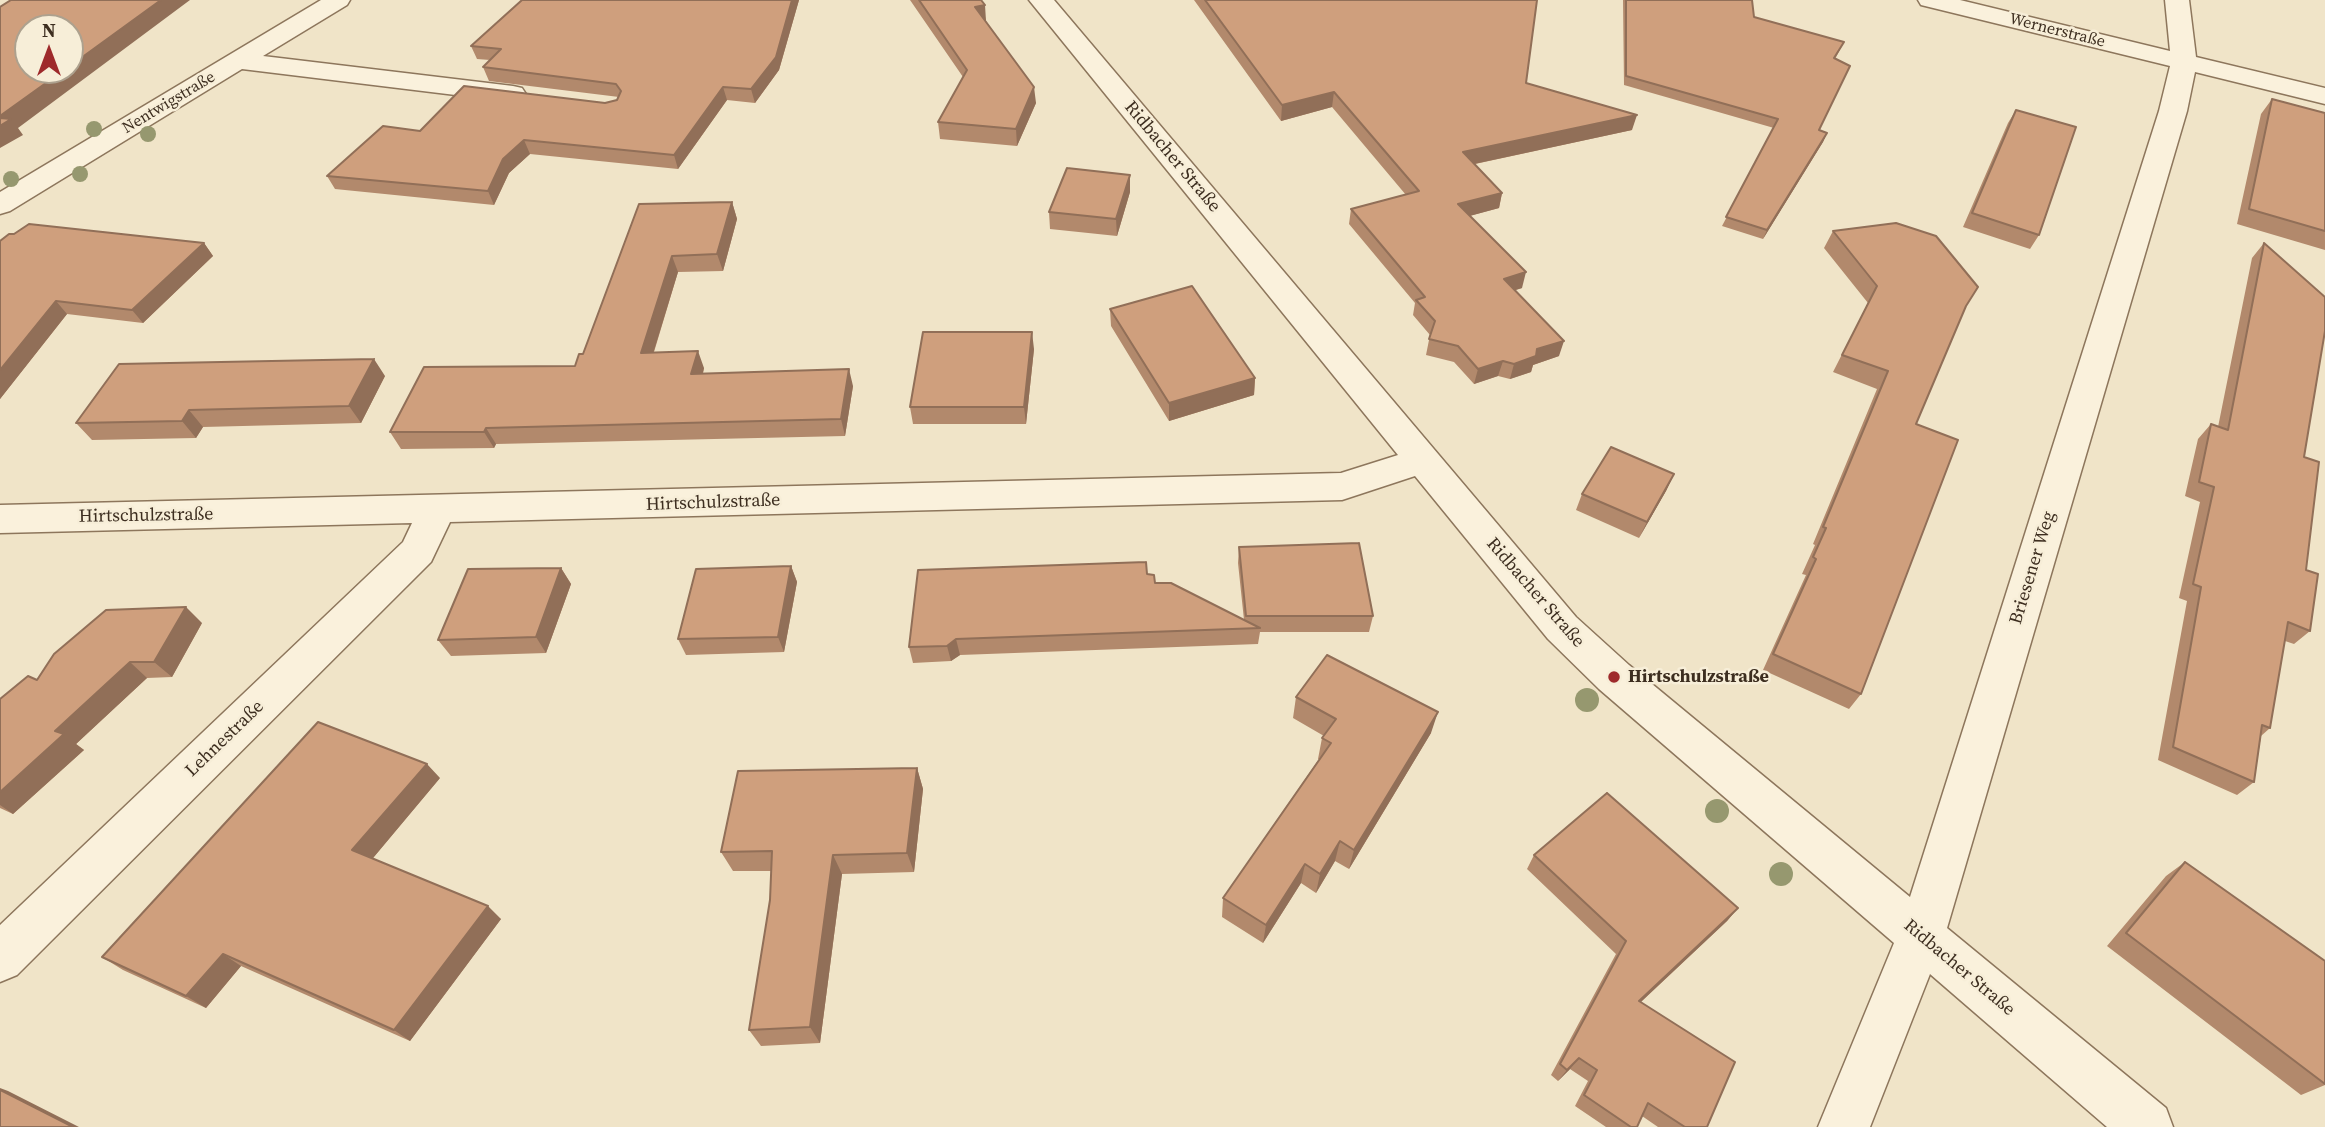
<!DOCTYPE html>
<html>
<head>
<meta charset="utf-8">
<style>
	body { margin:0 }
	#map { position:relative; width:2325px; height:1127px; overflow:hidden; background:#f0e4c8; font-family:"Source Serif 4",serif }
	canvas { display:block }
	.north { position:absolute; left:14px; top:14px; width:70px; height:70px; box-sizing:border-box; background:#f7eed8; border:2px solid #ada18e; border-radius:50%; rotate:0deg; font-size:19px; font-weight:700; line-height:28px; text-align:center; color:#3d2e20 }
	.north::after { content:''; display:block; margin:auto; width:24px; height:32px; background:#9e2a2b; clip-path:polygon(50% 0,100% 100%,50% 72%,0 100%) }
</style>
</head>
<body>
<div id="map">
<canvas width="2325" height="1127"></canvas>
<div class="north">N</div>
</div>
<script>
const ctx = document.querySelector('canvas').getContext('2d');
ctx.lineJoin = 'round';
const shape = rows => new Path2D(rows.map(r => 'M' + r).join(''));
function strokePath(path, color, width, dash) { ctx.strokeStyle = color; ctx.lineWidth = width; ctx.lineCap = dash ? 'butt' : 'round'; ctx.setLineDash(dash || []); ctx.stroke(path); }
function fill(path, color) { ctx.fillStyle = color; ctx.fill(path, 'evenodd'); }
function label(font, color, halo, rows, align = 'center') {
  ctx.font = font + ' "Source Serif 4",serif'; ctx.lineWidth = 5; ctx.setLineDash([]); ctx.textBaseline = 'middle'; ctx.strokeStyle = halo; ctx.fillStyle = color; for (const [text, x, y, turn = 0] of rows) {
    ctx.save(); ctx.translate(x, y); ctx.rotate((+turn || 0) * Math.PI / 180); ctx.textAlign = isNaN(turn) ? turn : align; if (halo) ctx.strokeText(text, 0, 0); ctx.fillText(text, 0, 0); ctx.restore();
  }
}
const minor = shape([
	[321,0,350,0,347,5,263,56,513,86,522,88,526,94,522,100,513,102,242,69,10,211,0,214,0,192,321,0],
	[1029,0,1054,0,1576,617,1629,665,1910,897,2159,111,2170,66,1921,5,1918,0,1960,0,2170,51,2165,0,2189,0,2196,57,2325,88,2325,104,2195,72,2187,111,1947,928,2166,1108,2173,1127,2107,1127,1930,974,1870,1127,1818,1127,1894,943,1599,689,1548,639,1415,476,1342,500,450,522,431,562,17,975,0,982,0,925,403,542,412,523,0,533,0,505,1341,473,1398,455,1029,0]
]);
strokePath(minor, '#8d765c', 3);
fill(minor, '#faf1dc');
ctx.fillStyle = '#96986f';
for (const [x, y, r] of [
	[94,129,8],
	[148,134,8],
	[80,174,8],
	[11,179,8],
	[1587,700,12],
	[1717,811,12],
	[1781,874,12]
]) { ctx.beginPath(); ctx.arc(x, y, r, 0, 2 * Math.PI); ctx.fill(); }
fill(shape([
	[522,0,799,0,779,70,755,103,727,100,678,169,530,154,509,173,494,205,335,189,327,176,420,131,605,103,617,100,619,97,489,81,483,67,490,60,477,59,471,46],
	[910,0,981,0,986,21,1036,103,1017,146,940,139,938,122,963,77],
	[1194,0,1537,0,1526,83,1632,130,1475,164,1502,193,1499,208,1469,216,1522,288,1515,290,1559,356,1533,365,1531,372,1510,379,1498,376,1474,384,1454,362,1426,355,1430,335,1413,315,1415,303,1349,224,1351,209,1406,195,1332,107,1281,121],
	[1623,0,1752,0,1754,17,1844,42,1835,59,1819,131,1827,133,1823,142,1763,239,1722,226,1774,128,1624,85],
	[2272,99,2325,113,2325,250,2237,224,2261,114],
	[2016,110,2039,235,2030,249,1963,227,2008,123],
	[1130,175,1130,192,1117,236,1050,229,1049,212],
	[732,202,737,219,723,271,678,272,654,352,704,368,703,374,853,386,845,436,496,444,494,448,401,449,390,432,575,366,583,354,639,204],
	[1833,231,1966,306,1916,424,1861,694,1849,709,1763,670,1806,575,1802,574,1815,545,1813,544,1877,389,1833,372,1868,303,1824,248],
	[0,241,204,243,213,256,143,323,67,314,0,399],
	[2264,243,2304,457,2306,570,2310,631,2294,644,2285,641,2270,728,2261,736,2254,782,2237,795,2158,760,2187,601,2179,598,2200,502,2185,496,2198,439,2211,424,2218,427,2252,258],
	[1110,309,1255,378,1254,395,1169,421,1111,326],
	[1034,349,1026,424,913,424,910,407],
	[385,376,361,423,203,427,196,438,92,440,76,423],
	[1674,474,1666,491,1639,538,1576,510,1582,494],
	[1239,547,1373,616,1369,632,1260,632,1258,644,960,655,951,661,913,663,909,647,1147,574,1155,583,1244,620,1238,563],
	[791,566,797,582,784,652,686,655,678,639],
	[561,568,571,584,546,653,451,656,438,640],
	[202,623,172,677,147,678,76,744,84,750,13,814,0,808,0,699],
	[1296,697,1431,733,1349,869,1335,861,1316,893,1301,883,1263,943,1222,917,1223,898,1319,759,1318,759,1322,738,1324,736,1293,718],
	[917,768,923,789,914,872,842,874,820,1043,761,1046,749,1030,770,900,771,871,733,871,721,852],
	[440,778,373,858,501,919,410,1041,241,966,206,1008,123,970,102,957],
	[1534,855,1738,908,1727,921,1641,1002,1707,1127,1658,1127,1642,1116,1637,1127,1606,1127,1575,1106,1588,1081,1570,1069,1558,1081,1551,1075,1616,954,1527,869],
	[2185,862,2325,961,2325,1085,2301,1095,2107,946,2166,876]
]), '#b2896c');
fill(shape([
	[161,0,190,0,18,128,23,135,0,148,0,116,64,70,70,70,70,66],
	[792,0,799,0,779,70,755,103,751,89],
	[985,5,986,21,975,7],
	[723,87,727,100,678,169,674,155],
	[1034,87,1036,103,1017,146,1016,129],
	[1334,92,1332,107,1281,121,1282,105],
	[1637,115,1632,130,1460,167,1463,152],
	[1827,133,1823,142,1763,239,1767,230],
	[524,140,530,154,509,173,494,205,488,191,503,159],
	[1130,175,1130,192,1117,236,1116,219],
	[1502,193,1499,208,1455,220,1458,204],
	[732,202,737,219,723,271,717,254],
	[204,243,213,256,143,323,132,310],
	[672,256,678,272,648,370,641,353],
	[1526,272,1522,288,1500,295,1504,279],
	[56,301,67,314,0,399,0,370],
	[1032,332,1034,349,1026,424,1024,407],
	[1564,341,1559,356,1533,365,1531,372,1510,379,1514,364,1537,349],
	[698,351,704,368,698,391,691,374],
	[374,359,385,376,361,423,349,406],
	[1503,361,1498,376,1474,384,1478,369],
	[849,369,853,386,845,436,841,419],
	[1255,378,1254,395,1169,421,1169,403],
	[189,410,203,427,196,438,182,421],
	[486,428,496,444,494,448,484,432],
	[1674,474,1666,491,1639,538,1647,522],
	[791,566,797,582,784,652,778,637],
	[561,568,571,584,546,653,536,637],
	[186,607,202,623,172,677,154,662],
	[956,639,960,655,951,661,947,646],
	[130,662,147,678,76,744,84,750,13,814,0,805,0,792,55,731],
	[1438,712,1431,733,1349,869,1354,850],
	[427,764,440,778,368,864,352,850],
	[917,768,923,789,914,872,907,853],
	[1340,841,1335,861,1316,893,1320,874],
	[833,855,842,874,820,1043,810,1027],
	[1305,864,1301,883,1263,943,1266,925],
	[488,906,501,919,410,1041,394,1030],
	[1738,908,1727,921,1629,1013,1639,1001],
	[223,954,241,966,206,1008,186,996],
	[1579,1058,1570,1069,1558,1081,1567,1070],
	[0,1088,8,1091,79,1127,73,1127,0,1090]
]), '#916f58');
const building = shape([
	[11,0,161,0,70,66,70,28,28,28,28,70,64,70,0,116,0,7,11,0],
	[522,0,792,0,776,57,751,89,723,87,674,155,524,140,503,159,488,191,327,176,383,126,420,131,464,86,605,103,617,100,621,91,616,84,483,67,501,49,471,46,522,0],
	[919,0,981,0,985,5,975,7,1034,87,1016,129,938,122,967,70,919,0],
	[1205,0,1537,0,1526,83,1637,115,1463,152,1502,193,1458,204,1526,272,1504,279,1564,341,1537,349,1536,356,1514,364,1503,361,1478,369,1458,346,1429,339,1435,321,1416,300,1425,297,1351,209,1419,191,1334,92,1282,105,1205,0],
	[1626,0,1752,0,1754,17,1844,42,1834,58,1850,66,1819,130,1827,133,1767,230,1726,217,1778,119,1626,76,1626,0],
	[2272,99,2325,113,2325,231,2249,209,2272,99],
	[2016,110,2076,127,2039,235,1972,213,2016,110],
	[0,118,11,119,0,126,0,118],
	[1067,168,1130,175,1116,219,1049,212,1067,168],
	[732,202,717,254,672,256,641,353,698,351,691,374,849,369,841,419,486,428,484,432,390,432,424,367,575,366,579,354,583,354,639,204,732,202],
	[1896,223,1936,236,1978,287,1966,306,1916,424,1958,440,1861,694,1773,654,1816,559,1813,557,1826,528,1823,527,1888,371,1842,355,1877,286,1833,231,1896,223],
	[29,224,204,243,132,310,56,301,0,370,0,241,9,234,14,234,29,224],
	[2264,243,2325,297,2325,331,2304,457,2319,462,2306,570,2318,574,2310,631,2288,622,2270,728,2262,725,2254,782,2173,747,2201,587,2193,584,2214,487,2199,482,2211,424,2228,430,2264,243],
	[1192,286,1255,378,1169,403,1110,309,1192,286],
	[923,332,1032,332,1024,407,910,407,923,332],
	[374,359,349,406,189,410,182,421,76,423,119,364,374,359],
	[1611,447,1674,474,1647,522,1582,494,1611,447],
	[1359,543,1373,616,1246,616,1239,547,1359,543],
	[1146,562,1147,574,1154,575,1155,583,1171,583,1260,628,956,639,947,646,909,647,918,570,1146,562],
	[791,566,778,637,678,639,696,569,791,566],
	[561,568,536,637,438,640,468,569,561,568],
	[186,607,154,662,130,662,55,731,64,734,0,792,0,699,28,676,37,680,54,654,106,610,186,607],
	[1327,655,1438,712,1354,850,1340,841,1320,874,1305,864,1266,925,1223,898,1331,743,1322,738,1336,719,1296,697,1327,655],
	[318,722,427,764,352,850,488,906,394,1030,223,954,186,996,102,957,318,722],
	[917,768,907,853,833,855,810,1027,749,1030,770,900,772,851,721,852,738,771,917,768],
	[1607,793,1738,908,1639,1001,1735,1062,1707,1127,1685,1127,1648,1103,1637,1127,1631,1127,1584,1095,1597,1070,1579,1058,1567,1070,1560,1064,1626,941,1534,855,1607,793],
	[2185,862,2325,961,2325,1084,2126,933,2185,862],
	[0,1090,73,1127,0,1127,0,1090]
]);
fill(building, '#cf9f7d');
strokePath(building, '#916f58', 2);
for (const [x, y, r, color] of [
	[1614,677,7,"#9e2a2b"]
]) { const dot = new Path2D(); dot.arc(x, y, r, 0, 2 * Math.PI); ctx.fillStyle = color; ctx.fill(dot); strokePath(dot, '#f7eed8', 2.5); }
label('16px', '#3d2e20', '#f7eed8', [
	["Wernerstraße",2057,31,14],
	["Nentwigstraße",169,103,-31]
]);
label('18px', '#3d2e20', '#f7eed8', [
	["Ridbacher Straße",1172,157,50],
	["Hirtschulzstraße",713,503,-2],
	["Hirtschulzstraße",146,516,-1],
	["Briesener Weg",2033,568,-73],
	["Ridbacher Straße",1535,593,49],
	["Lehnestraße",225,739,-44],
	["Ridbacher Straße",1959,968,40]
]);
label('bold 18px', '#3d2e20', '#f7eed8', [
	["Hirtschulzstraße",1628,677]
], 'left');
</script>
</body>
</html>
